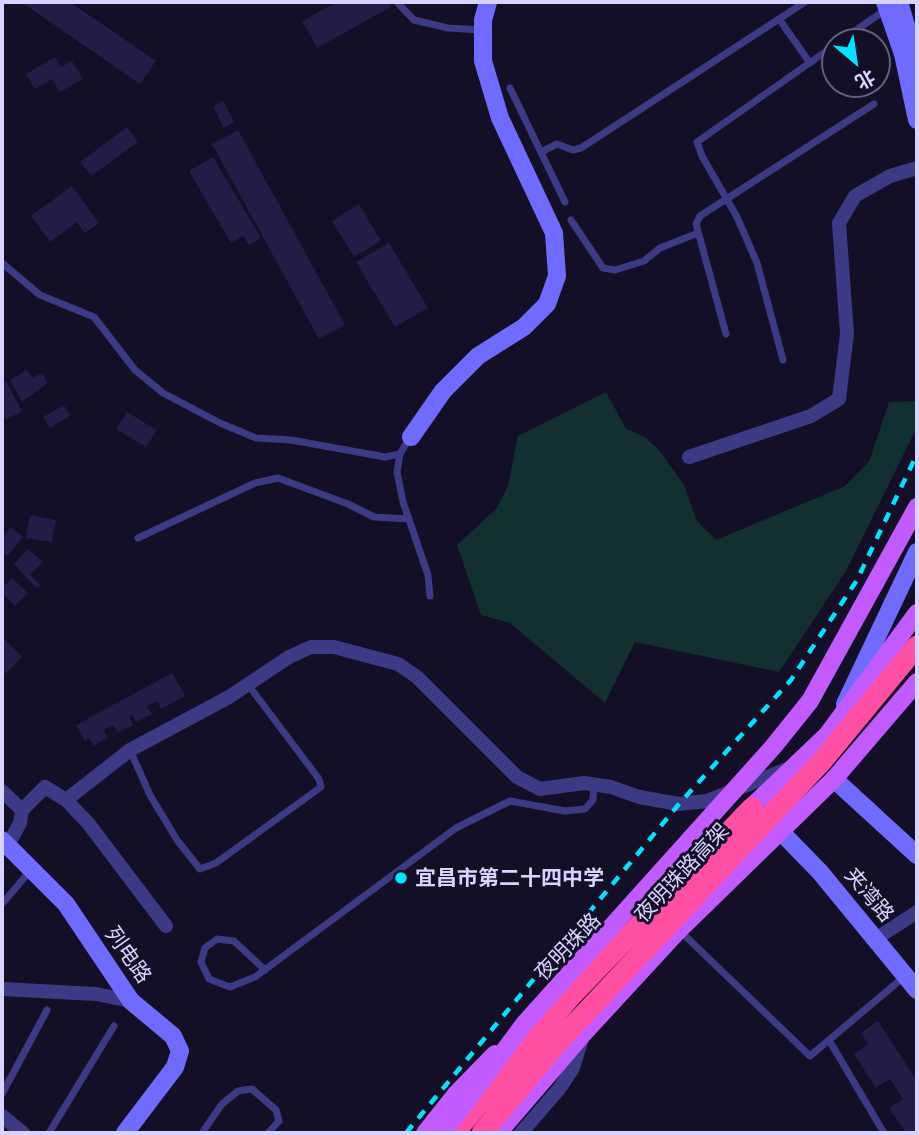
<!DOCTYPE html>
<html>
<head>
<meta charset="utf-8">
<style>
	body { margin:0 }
	#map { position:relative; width:919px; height:1135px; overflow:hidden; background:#130f26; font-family:"Asap Condensed","Noto Sans SC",sans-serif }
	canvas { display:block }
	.frame { position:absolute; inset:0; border:4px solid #d9d4ff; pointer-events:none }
	.north { position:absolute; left:821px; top:28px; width:70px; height:70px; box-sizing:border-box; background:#130f26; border:2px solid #625e7d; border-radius:50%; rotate:151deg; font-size:19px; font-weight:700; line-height:28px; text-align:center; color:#d9d4ff }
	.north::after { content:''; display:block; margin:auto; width:24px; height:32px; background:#00e5ff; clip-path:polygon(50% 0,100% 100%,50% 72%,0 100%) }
</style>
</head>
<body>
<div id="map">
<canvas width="919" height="1135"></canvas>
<div class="frame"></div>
<div class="north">北</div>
</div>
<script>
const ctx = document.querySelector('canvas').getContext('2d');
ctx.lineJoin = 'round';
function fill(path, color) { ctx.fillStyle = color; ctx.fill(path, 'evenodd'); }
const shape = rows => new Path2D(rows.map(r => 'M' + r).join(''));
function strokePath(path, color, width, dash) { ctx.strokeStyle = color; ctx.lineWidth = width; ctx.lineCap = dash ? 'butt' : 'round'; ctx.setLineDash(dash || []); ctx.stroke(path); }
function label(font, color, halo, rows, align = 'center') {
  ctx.font = font + ' "Asap Condensed","Noto Sans SC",sans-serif'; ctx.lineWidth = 6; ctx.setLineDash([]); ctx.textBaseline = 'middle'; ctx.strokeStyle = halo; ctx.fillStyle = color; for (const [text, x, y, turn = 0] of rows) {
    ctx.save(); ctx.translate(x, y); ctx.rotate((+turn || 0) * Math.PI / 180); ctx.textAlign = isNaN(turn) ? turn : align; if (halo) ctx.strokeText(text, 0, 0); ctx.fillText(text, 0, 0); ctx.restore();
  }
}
fill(shape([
	[606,392,626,429,645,437,660,451,684,485,697,521,716,540,845,486,869,462,889,402,917,401,916,429,846,571,779,672,635,642,605,703,510,623,481,615,457,545,496,509,508,486,518,436]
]), '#12302f');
fill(shape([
	[21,2,70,2,156,61,140,84],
	[337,2,388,2,391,7,317,48,302,21],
	[55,57,61,67,72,61,83,79,60,92,52,79,35,89,26,74],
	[223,101,234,122,224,128,213,107],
	[127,127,138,142,91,176,80,162],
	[238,130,345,325,319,339,212,144],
	[213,157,261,238,249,245,243,236,231,243,189,171],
	[72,186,99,223,85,233,77,222,50,242,31,216],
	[359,204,381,241,354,257,332,221],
	[389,243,428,308,395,327,356,262],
	[27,370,32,378,42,373,48,383,22,402,10,380],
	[6,381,22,411,6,420,2,412,2,384],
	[64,405,70,416,50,428,43,417],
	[127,412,157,430,146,447,116,429],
	[30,515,56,520,52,542,26,538],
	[11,527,23,537,8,556,2,551,2,538],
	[28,549,43,562,30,575,41,585,37,589,14,564],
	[12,578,28,593,15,606,2,593,2,588],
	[2,636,22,657,5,674,2,671],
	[172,673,185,696,161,709,157,701,147,706,152,714,136,722,132,715,129,716,133,725,118,733,113,725,104,730,108,738,93,746,89,738,85,741,76,725],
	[878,1021,917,1081,917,1133,906,1133,889,1108,903,1099,890,1079,876,1088,854,1054,868,1044,861,1033]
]), '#241b47');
strokePath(shape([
	[397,2,414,20,448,28,481,30],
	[779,19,810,63],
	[839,42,888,8],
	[510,88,565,202],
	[541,152,557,144,573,150,581,148,805,2],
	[571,220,603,268,615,270,644,261,660,248,698,233],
	[2,263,40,295,94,317,135,370,163,393,220,423,256,438,291,440,385,457,400,454,410,437],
	[726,334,696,224,700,216,874,104],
	[783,360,757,263,737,217,702,156,697,142,835,45],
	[400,454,397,472,403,502,428,575,430,596],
	[138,538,255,483,278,478,348,504,374,517,409,519],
	[130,750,150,795,177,840,200,869,216,863,321,787,319,779,249,686],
	[2,904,30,871],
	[679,930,810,1056,905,976],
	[265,970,234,941,217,939,205,948,201,962,209,979,230,987,255,977,456,828,510,801,565,811,585,809,593,800,594,785],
	[829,1040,884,1133],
	[2,1094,47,1010],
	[49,1133,114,1026],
	[202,1133,222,1104,238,1091,252,1089,276,1110,279,1121,268,1133]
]), '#3d3a85', 7);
strokePath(shape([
	[689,457,811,416,839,399,847,334,839,223,855,196,890,176,917,168],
	[2,791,22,810],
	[66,800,130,750,229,697,289,657,311,647,334,647,398,664,417,677,517,777,540,789,584,783,611,787,639,797,679,804,707,801,792,767],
	[8,845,20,823,22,810,45,787,66,800,88,823,166,926],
	[877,938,917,912],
	[2,989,96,994,131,1001],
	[2,1116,23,1133],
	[521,1133,559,1089,573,1068,583,1035]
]), '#3d3a85', 14);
strokePath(shape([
	[885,2,903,54,917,120],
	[899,2,917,62],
	[411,437,443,391,478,356,524,327,547,304,557,276,554,233,500,118,483,61,483,20,488,2],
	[845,704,917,552],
	[834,779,917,855],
	[782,833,820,872,917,990],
	[2,840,66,904,131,1001,173,1036,180,1051,175,1067,125,1133]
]), '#6f6bff', 18);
strokePath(shape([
	[742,816,827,735,917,613],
	[644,901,694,857],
	[425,1133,456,1094,495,1054],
	[498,1133,584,1033,679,930,834,779,917,682]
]), '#c25bff', 18);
strokePath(shape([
	[454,1133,572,995,752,808],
	[482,1133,559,1041,822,761,917,646]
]), '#ff4fa3', 21);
strokePath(shape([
	[406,1133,679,804,791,680,857,580,917,454]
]), '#00e5ff', 4.5, [10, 9]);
strokePath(shape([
	[443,1133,524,1024,773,747,810,701,917,507]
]), '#c25bff', 18);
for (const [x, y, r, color] of [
	[401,878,7,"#00e5ff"]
]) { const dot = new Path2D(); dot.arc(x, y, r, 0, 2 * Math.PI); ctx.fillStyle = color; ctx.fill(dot); strokePath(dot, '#130f26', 2.5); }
label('21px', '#d9d4ff', '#130f26', [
	["夜明珠路高架",682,873,-47],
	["夹湾路",869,895,50],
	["夜明珠路",568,947,-46],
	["列电路",128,955,55]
]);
label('bold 21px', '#d9d4ff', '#130f26', [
	["宜昌市第二十四中学",415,878]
], 'left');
</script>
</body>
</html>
